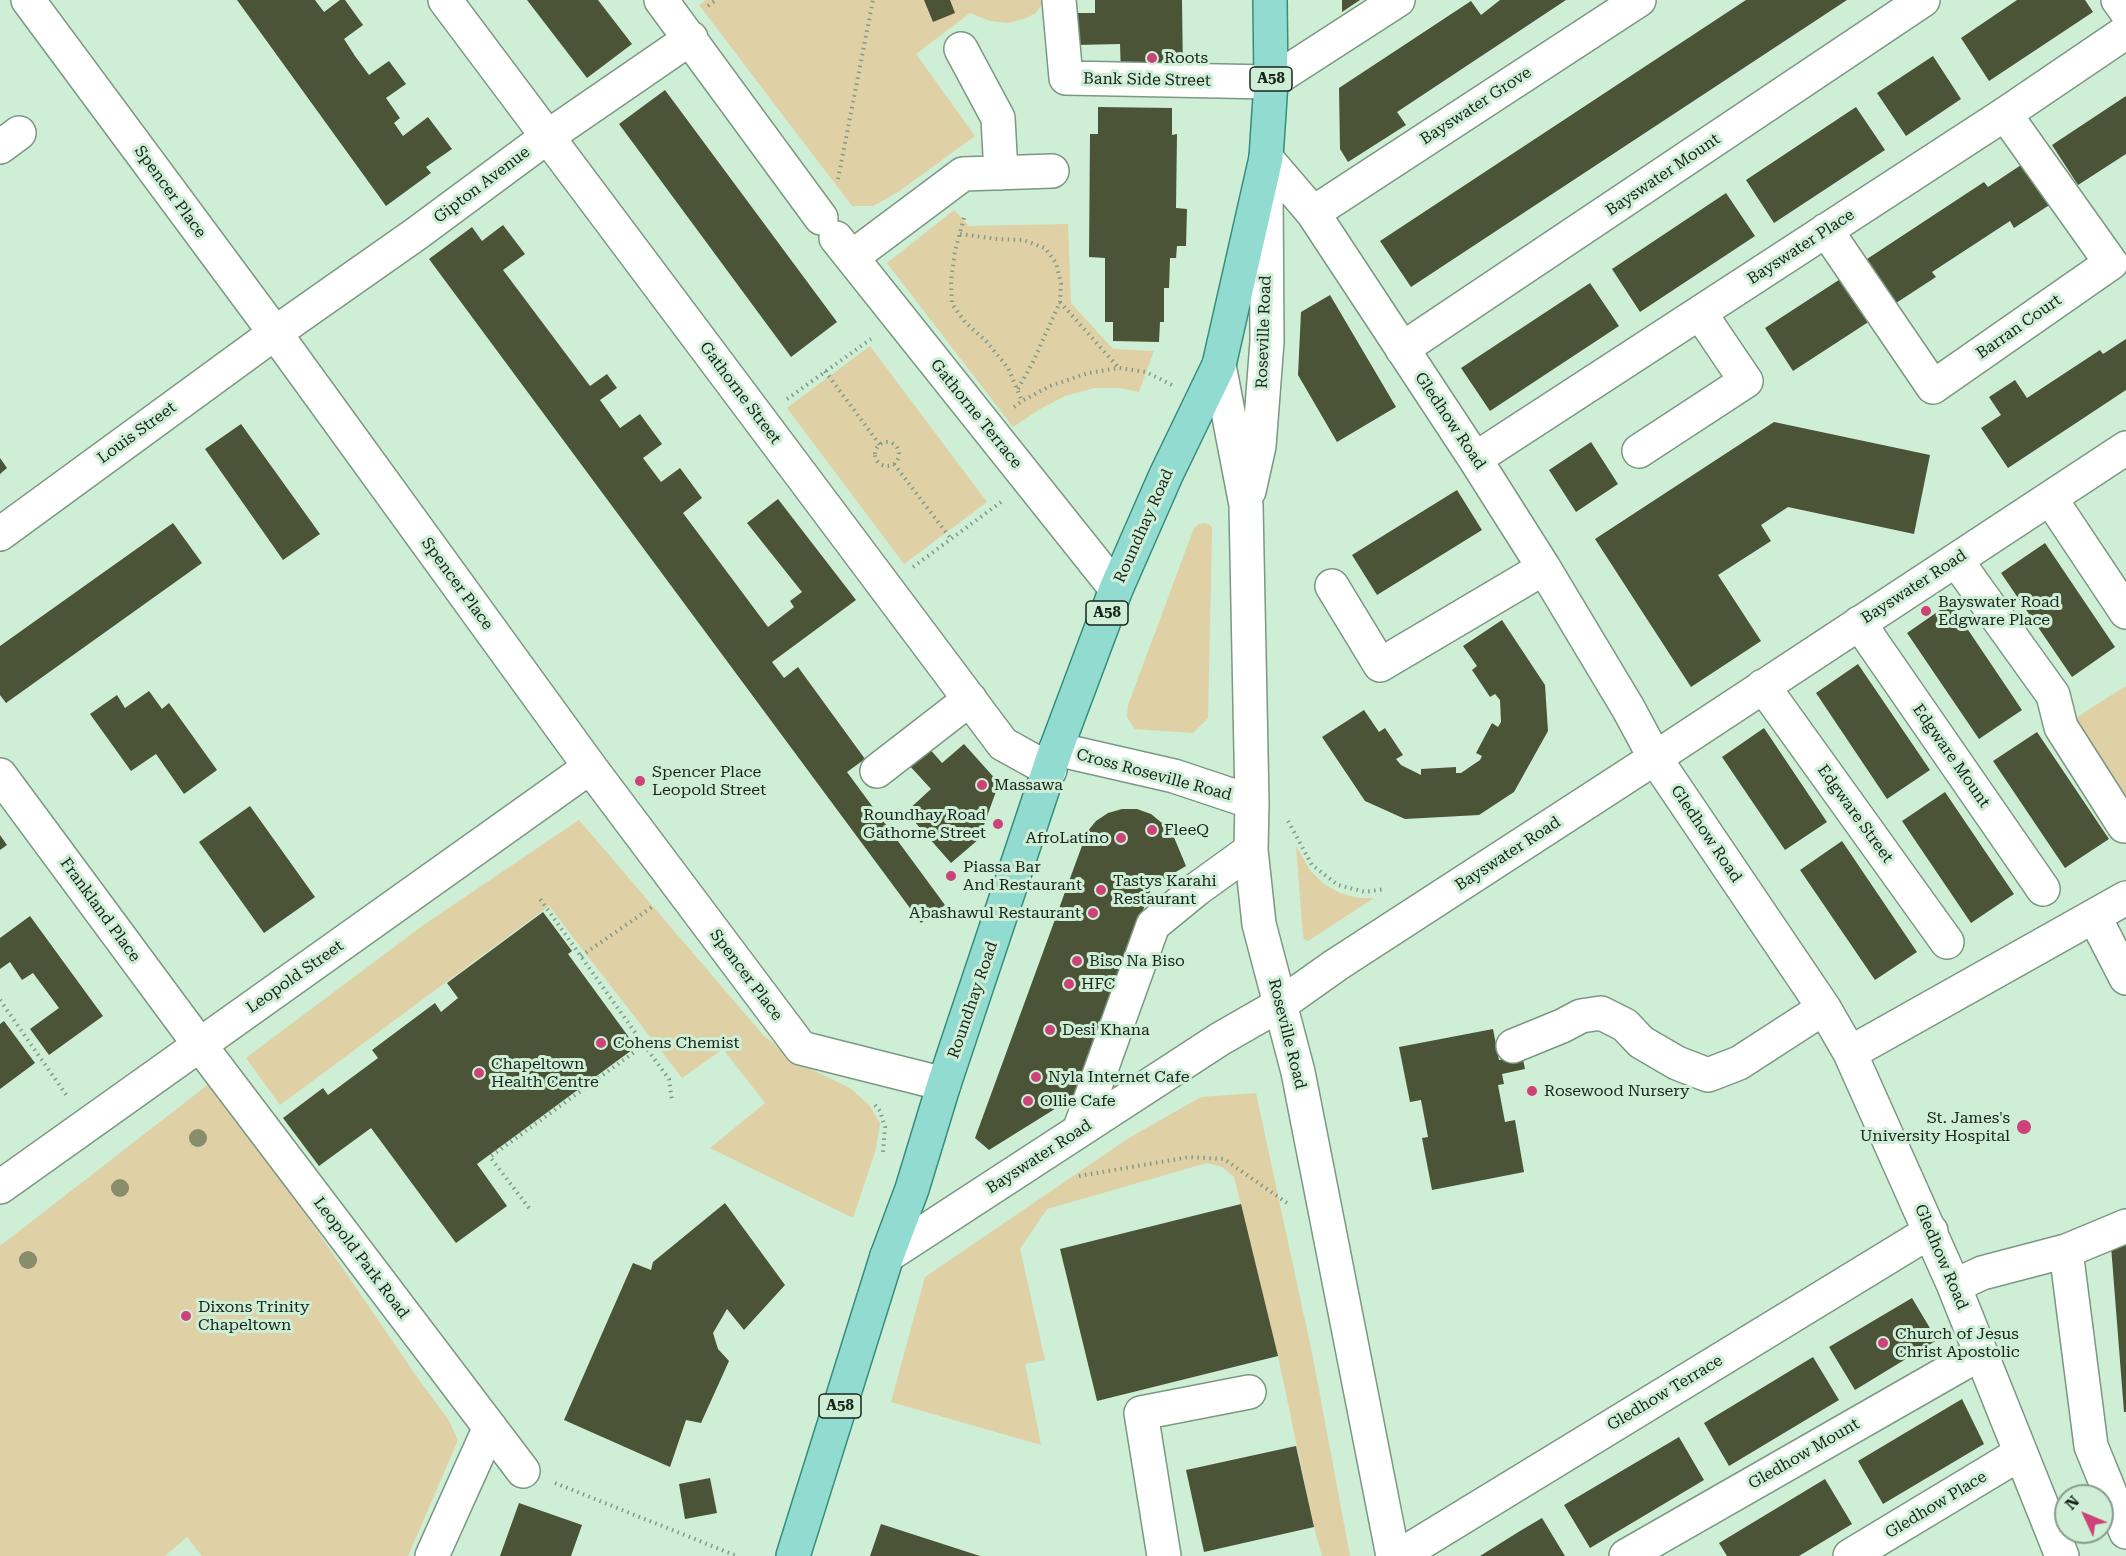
<!DOCTYPE html>
<html>
<head>
<meta charset="utf-8">
<style>
	body { margin:0 }
	#map { position:relative; width:2126px; height:1556px; overflow:hidden; background:#ceeed5; font-family:"Roboto Serif",serif }
	canvas { display:block }
	.north { position:absolute; left:2054px; top:1484px; width:60px; height:60px; box-sizing:border-box; background:#ceeed5; border:2px solid #869e8b; border-radius:50%; rotate:314deg; font-size:16px; font-weight:700; line-height:24px; text-align:center; color:#19251c }
	.north::after { content:''; display:block; margin:auto; width:21px; height:27px; background:#cc4279; clip-path:polygon(50% 0,100% 100%,50% 72%,0 100%) }
</style>
</head>
<body>
<div id="map">
<canvas width="2126" height="1556"></canvas>
<div class="north">N</div>
</div>
<script>
const ctx = document.querySelector('canvas').getContext('2d');
ctx.lineJoin = 'round';
function fill(path, color) { ctx.fillStyle = color; ctx.fill(path, 'evenodd'); }
const shape = rows => new Path2D(rows.map(r => 'M' + r).join(''));
function strokePath(path, color, width, dash) { ctx.strokeStyle = color; ctx.lineWidth = width; ctx.lineCap = dash ? 'butt' : 'round'; ctx.setLineDash(dash || []); ctx.stroke(path); }
function label(font, color, halo, rows, align = 'center') {
  ctx.font = font + ' "Roboto Serif",serif'; ctx.lineWidth = 6; ctx.setLineDash([]); ctx.textBaseline = 'middle'; ctx.strokeStyle = halo; ctx.fillStyle = color; for (const [text, x, y, turn = 0] of rows) {
    ctx.save(); ctx.translate(x, y); ctx.rotate((+turn || 0) * Math.PI / 180); ctx.textAlign = isNaN(turn) ? turn : align; if (halo) ctx.strokeText(text, 0, 0); ctx.fillText(text, 0, 0); ctx.restore();
  }
}
fill(shape([
	[706,0,1045,0,1036,13,1026,18,1009,23,990,21,970,13,916,54,975,136,898,192,873,206,852,206,699,5],
	[954,210,969,226,1068,224,1071,303,1113,349,1154,351,1139,392,1120,388,1094,388,1065,396,1040,409,1013,427,887,263],
	[870,346,987,502,904,564,787,408],
	[1206,523,1212,527,1212,532,1208,718,1193,733,1135,729,1127,717,1128,705,1194,528,1199,524],
	[2126,686,2126,801,2074,719],
	[579,820,764,1036,802,1065,850,1088,869,1105,880,1123,876,1149,853,1218,710,1148,765,1103,723,1049,682,1078,549,906,280,1105,246,1058,425,924],
	[1296,846,1310,870,1324,884,1340,893,1358,898,1374,898,1308,941,1304,939,1303,935],
	[214,1080,419,1380,448,1419,458,1440,408,1556,202,1556,187,1537,165,1556,0,1556,0,1246],
	[1256,1093,1313,1358,1350,1556,1322,1556,1314,1527,1278,1356,1234,1177,1222,1167,1207,1163,1047,1209,1020,1249,1045,1360,1025,1364,1041,1445,891,1402,925,1277,1129,1138,1201,1097]
]), '#dfd0a5');
fill(shape([
	[237,0,315,0,324,12,340,0,345,0,363,25,344,39,355,56,369,75,389,61,406,84,386,98,400,118,394,123,403,136,428,117,452,149,426,167,431,173,386,206],
	[527,0,598,0,632,44,587,78],
	[924,0,950,0,955,13,933,22],
	[1095,0,1182,0,1183,74,1121,75,1120,44,1077,45,1077,13,1095,13],
	[1342,0,1360,0,1342,12],
	[1500,0,1566,0,1397,112,1406,125,1348,162,1340,149,1339,88,1471,1,1481,15],
	[1746,0,1847,0,1411,287,1380,241],
	[2017,0,2085,0,2093,12,1989,81,1961,38],
	[1933,56,1961,99,1906,136,1877,93],
	[665,90,837,322,791,357,619,124],
	[2126,96,2126,154,2078,185,2052,145],
	[1098,107,1172,108,1172,135,1177,134,1176,208,1187,209,1186,246,1177,246,1176,258,1170,258,1169,288,1164,288,1164,322,1160,322,1159,342,1113,341,1113,322,1105,322,1105,258,1089,257,1090,134,1098,134],
	[1856,107,1885,150,1774,223,1746,180],
	[2027,161,2054,202,2014,228,2010,221,1932,272,1936,277,1896,303,1867,259,1984,182,1988,187],
	[1726,193,1755,236,1640,312,1612,269],
	[503,225,525,254,503,270,590,386,607,374,617,388,600,400,620,428,640,414,662,444,643,458,661,482,680,468,702,498,683,513,768,627,794,607,790,601,802,592,747,523,778,499,856,600,772,662,784,678,798,667,865,759,847,772,945,905,921,923,429,259,472,227,482,241],
	[1845,276,1873,319,1793,371,1765,328],
	[1590,283,1619,326,1490,411,1461,368],
	[1330,295,1396,407,1337,442,1298,375,1301,312],
	[2126,339,2126,390,2008,468,1981,428,2001,415,1989,397,2015,380,2027,398,2100,350,2103,354],
	[1774,422,1930,455,1914,534,1788,507,1761,525,1771,541,1718,575,1761,641,1691,687,1595,539],
	[241,424,320,534,283,560,205,449],
	[1591,442,1618,484,1576,512,1549,470],
	[0,458,7,468,0,474],
	[1457,490,1482,530,1377,595,1352,555],
	[173,523,202,563,6,703,0,695,0,646],
	[2045,543,2115,647,2072,677,2001,573],
	[1950,603,2022,710,1979,739,1907,633],
	[1502,620,1545,685,1548,731,1514,792,1479,815,1405,819,1365,801,1322,737,1364,710,1379,732,1385,728,1403,755,1396,759,1401,765,1421,775,1421,769,1456,767,1456,773,1461,773,1480,760,1482,756,1476,753,1492,723,1498,727,1501,722,1500,700,1495,694,1490,697,1472,670,1477,666,1463,646],
	[1858,664,1930,770,1887,799,1816,693],
	[149,691,162,709,169,703,217,770,184,794,156,754,131,771,90,714,117,695,125,708],
	[1764,728,1827,822,1785,850,1722,757],
	[2037,732,2109,839,2065,868,1993,761],
	[964,744,999,783,979,839,951,863,906,812,931,789,908,764,928,747,942,763],
	[1945,792,2014,894,1971,923,1902,821],
	[250,806,315,897,264,933,199,842],
	[1122,809,1137,809,1151,814,1162,823,1173,835,1186,866,1152,886,1074,1097,989,1150,975,1138,1087,832,1096,821,1108,813],
	[0,835,7,845,0,850],
	[1842,841,1917,952,1875,980,1800,870],
	[543,912,572,951,568,954,636,1047,477,1164,507,1206,456,1243,371,1128,319,1166,283,1118,323,1088,328,1095,378,1058,372,1050,435,1003,441,1012,458,998,447,983],
	[30,916,103,1016,49,1055,30,1029,59,1008,33,973,22,980,10,962,0,969,0,938],
	[4,1021,35,1063,0,1089,0,1024],
	[1493,1029,1499,1060,1522,1055,1525,1069,1502,1074,1504,1084,1498,1085,1505,1122,1515,1120,1524,1172,1432,1190,1422,1138,1428,1137,1421,1100,1410,1102,1399,1047],
	[725,1203,785,1285,744,1330,727,1309,713,1333,718,1349,729,1361,701,1423,686,1420,670,1467,564,1420,633,1263,651,1270,653,1262],
	[1241,1204,1278,1356,1097,1401,1060,1249],
	[2126,1245,2126,1412,2124,1412,2111,1246],
	[1912,1298,1937,1340,1855,1390,1829,1347],
	[1813,1357,1839,1400,1729,1466,1704,1423],
	[1962,1399,1984,1444,1883,1504,1858,1461],
	[1679,1437,1704,1480,1590,1548,1564,1505],
	[1296,1446,1314,1527,1204,1552,1186,1470],
	[710,1478,717,1513,685,1519,679,1484],
	[1825,1479,1852,1524,1799,1556,1727,1556,1719,1543],
	[519,1503,582,1525,571,1556,500,1556],
	[1542,1518,1565,1556,1480,1556,1520,1531],
	[881,1524,980,1556,870,1556]
]), '#4b5436');
const minor = shape([
	[28,0,275,333,590,767,801,1048,944,1084],
	[445,0,1003,744,1050,770],
	[661,0,821,218],
	[1059,0,1066,78,1271,82,1398,0],
	[2118,0,2126,11],
	[961,49,998,118,1001,173],
	[0,147,19,133],
	[1266,158,1313,213,1475,459,1544,568,1628,708,1655,758,1824,1008,1850,1053,1954,1286,2062,1556],
	[1313,213,1639,0],
	[1826,230,1933,387,2111,263,2005,114],
	[836,238,1116,589],
	[852,257,963,174,1052,171],
	[1402,349,1923,0],
	[1219,365,1246,505,1252,802,1251,850,1259,924,1298,1072,1393,1556],
	[1639,451,1746,381,1700,313],
	[1475,459,2005,114,2126,32],
	[1249,491,1259,446,1267,342,1266,187],
	[2050,498,2126,612],
	[0,534,275,333,416,234,547,137,691,38],
	[1956,560,2053,695,2061,727,2124,826],
	[1332,586,1380,665,1544,568],
	[1859,623,2043,889],
	[1763,686,1947,942],
	[1056,749,1174,776,1252,802],
	[877,771,970,699],
	[0,775,199,1044,523,1471],
	[2094,916,2126,978],
	[1513,1046,1562,1026,1581,1016,1601,1013,1625,1025,1641,1042,1677,1063,1708,1075,1739,1063,1824,1008],
	[1850,1053,2126,898],
	[1079,1131,1153,925,1197,889,1251,850],
	[0,1187,590,767],
	[2066,1251,2091,1446,2126,1532],
	[887,1256,1220,1039,1281,1004,1336,965,1655,758,2126,448],
	[1954,1286,1982,1273,2066,1251,2126,1226],
	[432,1556,490,1427],
	[1164,1556,1141,1413,1249,1392],
	[1399,1556,1931,1231],
	[1626,1556,1981,1353],
	[1850,1556,2021,1453]
]);
const major = shape([
	[793,1556,887,1256,912,1189,944,1084,1056,749,1116,589,1166,475,1219,365,1266,158,1271,82,1270,0]
]);
strokePath(minor, '#7b9881', 36);
strokePath(major, '#388c7e', 36);
strokePath(shape([
	[708,6,716,0],
	[838,179,873,0],
	[964,218,955,251,951,281,952,304,965,322,986,341,1008,368,1022,401],
	[960,234,997,239,1023,240,1045,248,1056,263,1061,284,1060,302,1033,362,1018,389],
	[1060,302,1118,367],
	[825,371,880,445],
	[787,399,871,339],
	[1014,407,1022,401,1050,386,1088,373,1119,368,1146,372,1172,385],
	'875 454a12 12 0 1 1 24 0a12 12 0 1 1-24 0Z',
	[894,464,951,539],
	[913,567,1001,502],
	[1288,821,1312,865,1338,885,1365,892,1385,889],
	[581,956,652,907],
	[0,1000,67,1096],
	[644,1045,669,1079,672,1101],
	[875,1105,880,1111,885,1127,883,1152],
	[1079,1176,1189,1157,1224,1159,1287,1203],
	[529,1208,490,1157,644,1045,538,896],
	[555,1483,737,1556]
]), '#829a88', 4, [1.5, 4.5]);
strokePath(minor, '#fff', 33);
strokePath(major, '#92dbd1', 33);
ctx.fillStyle = '#888e6b';
for (const [x, y] of [
	[198,1138],
	[120,1188],
	[28,1260]
]) { ctx.beginPath(); ctx.arc(x, y, 9, 0, 2 * Math.PI); ctx.fill(); }
for (const [x, y, r, color] of [
	[1152,58,6,"#cc4279"],
	[1926,611,6,"#cc4279"],
	[640,781,6,"#cc4279"],
	[982,785,6,"#cc4279"],
	[998,824,6,"#cc4279"],
	[1152,830,6,"#cc4279"],
	[1121,838,6,"#cc4279"],
	[951,876,6,"#cc4279"],
	[1101,890,6,"#cc4279"],
	[1093,913,6,"#cc4279"],
	[1077,961,6,"#cc4279"],
	[1069,984,6,"#cc4279"],
	[1050,1030,6,"#cc4279"],
	[601,1043,6,"#cc4279"],
	[479,1073,6,"#cc4279"],
	[1036,1077,6,"#cc4279"],
	[1532,1091,6,"#cc4279"],
	[1028,1101,6,"#cc4279"],
	[2024,1127,8,"#cc4279"],
	[186,1316,6,"#cc4279"],
	[1883,1343,6,"#cc4279"]
]) { const dot = new Path2D(); dot.arc(x, y, r, 0, 2 * Math.PI); ctx.fillStyle = color; ctx.fill(dot); strokePath(dot, '#ceeed5', 2); }
for (const [x, y, w] of [
	[1271,79,42],
	[1107,613,42],
	[840,1406,42]
]) { const box = new Path2D(); box.roundRect(x - w / 2, y - 12, w, 24, 4.5); ctx.fillStyle = '#ceeed5'; ctx.fill(box); strokePath(box, '#19251c', 1.5); }
label('bold 15px', '#19251c', null, [
	["A58",1271,79],
	["A58",1107,613],
	["A58",840,1406]
]);
label('16px', '#19251c', '#ceeed5', [
	["Roots",1164,58],
	["Bayswater Road",1938,602],
	["Edgware Place",1938,620],
	["Spencer Place",652,772],
	["Leopold Street",652,790],
	["Massawa",994,785],
	["Roundhay Road",986,815,"right"],
	["Gathorne Street",986,833,"right"],
	["FleeQ",1164,830],
	["AfroLatino",1109,838,"right"],
	["Piassa Bar",963,867],
	["And Restaurant",963,885],
	["Tastys Karahi",1113,881],
	["Restaurant",1113,899],
	["Abashawul Restaurant",1081,913,"right"],
	["Biso Na Biso",1089,961],
	["HFC",1081,984],
	["Desi Khana",1062,1030],
	["Cohens Chemist",613,1043],
	["Chapeltown",491,1064],
	["Health Centre",491,1082],
	["Nyla Internet Cafe",1048,1077],
	["Rosewood Nursery",1544,1091],
	["Ollie Cafe",1040,1101],
	["St. James's",2010,1118,"right"],
	["University Hospital",2010,1136,"right"],
	["Dixons Trinity",198,1307],
	["Chapeltown",198,1325],
	["Church of Jesus",1895,1334],
	["Christ Apostolic",1895,1352]
], 'left');
label('16px', '#19251c', '#ceeed5', [
	["Bank Side Street",1147,80,1],
	["Bayswater Grove",1476,106,-33],
	["Bayswater Mount",1663,175,-34],
	["Gipton Avenue",482,185,-37],
	["Spencer Place",170,192,54],
	["Bayswater Place",1801,247,-33],
	["Barran Court",2019,327,-35],
	["Roseville Road",1264,332,-88],
	["Gathorne Street",740,393,53],
	["Gathorne Terrace",976,414,51],
	["Gledhow Road",1450,421,56],
	["Louis Street",137,433,-36],
	["Roundhay Road",1144,526,-66],
	["Spencer Place",457,584,54],
	["Bayswater Road",1914,587,-33],
	["Edgware Mount",1951,756,55],
	["Cross Roseville Road",1154,775,15],
	["Edgware Street",1855,814,54],
	["Gledhow Road",1706,834,56],
	["Bayswater Road",1508,854,-33],
	["Frankland Place",100,910,54],
	["Spencer Place",746,975,53],
	["Leopold Street",295,977,-35],
	["Roundhay Road",973,1000,-71],
	["Roseville Road",1287,1034,76],
	["Bayswater Road",1039,1157,-33],
	["Gledhow Road",1941,1257,67],
	["Leopold Park Road",361,1258,53],
	["Gledhow Terrace",1665,1393,-31],
	["Gledhow Mount",1804,1454,-30],
	["Gledhow Place",1936,1505,-31]
]);
</script>
</body>
</html>
